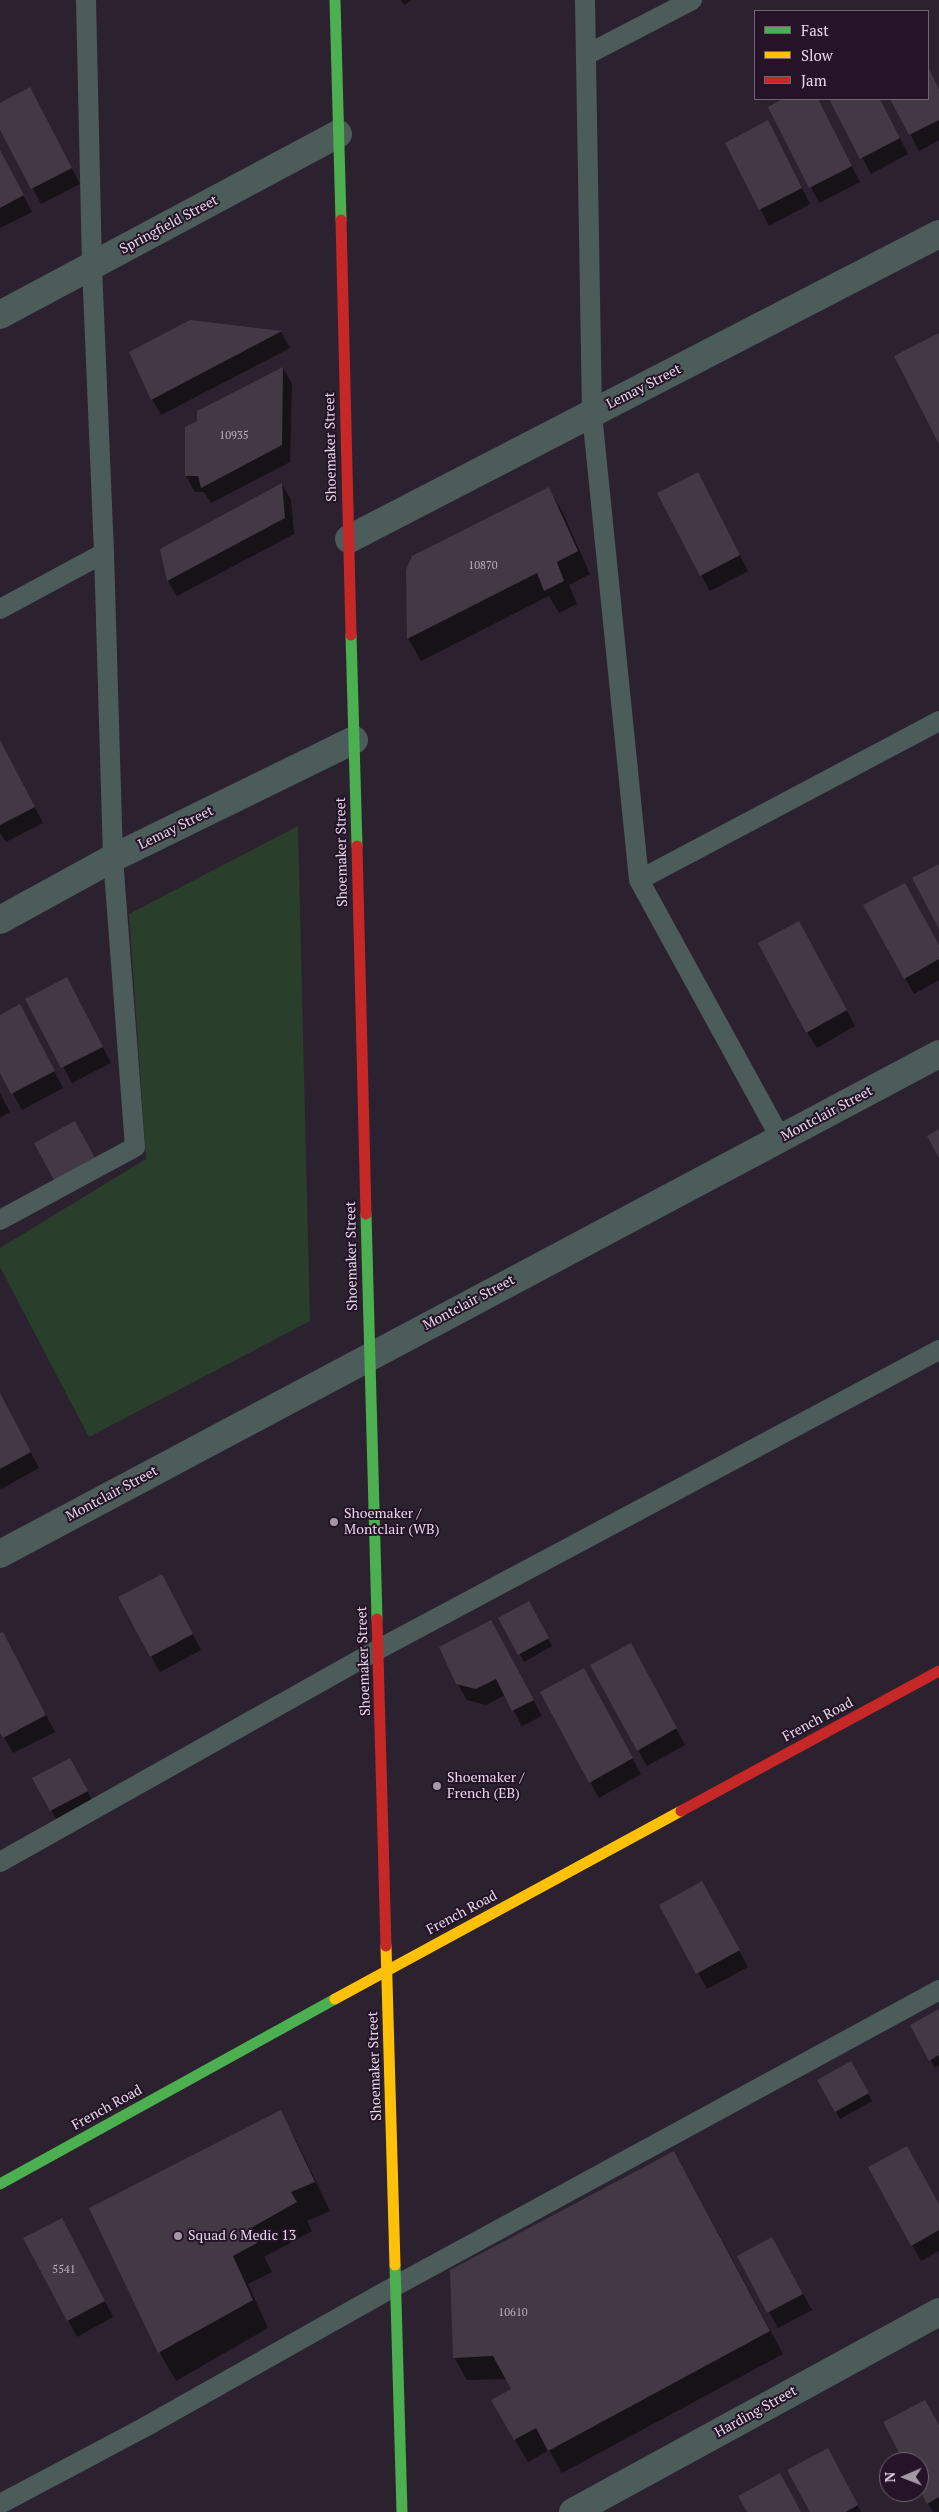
<!DOCTYPE html>
<html>
<head>
<meta charset="utf-8">
<style>
	body { margin:0 }
	#map { position:relative; width:939px; height:2512px; overflow:hidden; background:#2c212e; font-family:"PT Serif",serif }
	canvas { display:block }
	.legend { position:absolute; left:754px; top:10px; width:175px; height:90px; box-sizing:border-box; background:#251328; border:1px solid #726274; margin:0; padding:6px 9px; list-style:none; font-size:15px; color:#e5d8e7 }
	.legend li { display:flex; align-items:center; gap:10px; height:25px }
	.legend b { width:25px; border:1px solid #726274 }
	.north { position:absolute; left:879px; top:2452px; width:50px; height:50px; box-sizing:border-box; background:#251328; border:1px solid #726274; border-radius:50%; rotate:269deg; font-size:14px; font-weight:700; line-height:20px; text-align:center; color:#e5d8e7 }
	.north::after { content:''; display:block; margin:auto; width:18px; height:22px; background:#a498a6; clip-path:polygon(50% 0,100% 100%,50% 72%,0 100%) }
</style>
</head>
<body>
<div id="map">
<canvas width="939" height="2512"></canvas>
<ul class="legend">
<li><b style="height:6px;background:#4caf50"></b>Fast</li>
<li><b style="height:6px;background:#ffc107"></b>Slow</li>
<li><b style="height:6px;background:#c62828"></b>Jam</li>
</ul>
<div class="north">N</div>
</div>
<script>
const ctx = document.querySelector('canvas').getContext('2d');
ctx.lineJoin = 'round';
function fill(path, color) { ctx.fillStyle = color; ctx.fill(path, 'evenodd'); }
const shape = rows => new Path2D(rows.map(r => 'M' + r).join(''));
function strokePath(path, color, width, dash) { ctx.strokeStyle = color; ctx.lineWidth = width; ctx.lineCap = dash ? 'butt' : 'round'; ctx.setLineDash(dash || []); ctx.stroke(path); }
function label(font, color, halo, rows, align = 'center') {
  ctx.font = font + ' "PT Serif",serif'; ctx.lineWidth = 4; ctx.setLineDash([]); ctx.textBaseline = 'middle'; ctx.strokeStyle = halo; ctx.fillStyle = color; for (const [text, x, y, turn = 0] of rows) {
    ctx.save(); ctx.translate(x, y); ctx.rotate((+turn || 0) * Math.PI / 180); ctx.textAlign = isNaN(turn) ? turn : align; if (halo) ctx.strokeText(text, 0, 0); ctx.fillText(text, 0, 0); ctx.restore();
  }
}
fill(shape([
	[298,826,310,1321,89,1437,0,1267,0,1248,146,1159,129,914]
]), '#293e2b');
fill(shape([
	[401,0,412,0,404,5],
	[928,67,939,89,939,140,919,151,892,99,928,99],
	[786,99,817,99,860,182,819,203,770,107],
	[831,99,880,99,908,154,871,174],
	[0,105,39,105,80,184,41,204,0,127],
	[777,138,810,204,769,226,727,143],
	[0,151,32,212,0,228],
	[190,321,281,332,290,348,161,415,152,399],
	[283,368,292,384,290,462,211,503,204,492,195,492,186,476,187,428],
	[698,474,748,571,710,591,701,575],
	[282,484,291,500,294,534,177,596,168,581],
	[549,489,562,511,590,574,569,585,577,604,559,613,549,596,421,661,408,638],
	[0,741,43,823,6,842,0,833],
	[808,939,855,1026,817,1048,807,1032],
	[939,947,939,980,914,994,905,978],
	[75,995,111,1063,72,1083,27,1000],
	[0,1016,29,1022,63,1088,22,1110,0,1070],
	[0,1093,10,1112,0,1118],
	[0,1394,39,1468,1,1489,0,1488],
	[170,1592,201,1650,160,1672,151,1656],
	[528,1602,552,1646,524,1662,500,1618],
	[0,1635,11,1649,55,1732,13,1753,0,1730],
	[499,1638,542,1716,522,1726,505,1695,486,1705,467,1700,457,1683],
	[639,1660,685,1745,647,1766,638,1750],
	[593,1686,641,1774,599,1798,590,1782],
	[70,1759,92,1800,56,1819,34,1778],
	[711,1899,748,1967,707,1989,661,1905],
	[939,2010,939,2065,935,2068,911,2026],
	[851,2062,872,2101,840,2119,818,2080],
	[280,2112,296,2140,330,2211,307,2221,312,2231,264,2257,272,2272,248,2284,268,2328,176,2381,160,2353,91,2208],
	[687,2175,783,2354,562,2473,549,2450,528,2462,515,2440,513,2389,507,2379,467,2380,454,2357],
	[939,2206,939,2251,921,2261,912,2245],
	[71,2236,113,2317,77,2337,25,2239],
	[781,2254,812,2310,778,2328,739,2257],
	[939,2427,939,2512,933,2512,919,2487,919,2462,906,2462],
	[836,2465,861,2512,811,2512]
]), '#0007');
fill(shape([
	[928,67,939,89,939,120,909,135,890,99,928,99],
	[30,87,72,168,31,189,0,130,0,103],
	[783,99,818,99,852,166,809,188,768,107],
	[829,99,880,99,900,138,860,159],
	[768,120,802,188,759,210,725,143],
	[0,150,24,195,0,208],
	[190,320,282,331,151,400,129,352],
	[939,333,939,444,894,356],
	[283,367,282,445,201,488,198,476,185,476,185,427,197,421,197,411],
	[698,472,740,555,700,576,657,493],
	[282,483,285,518,167,581,160,549],
	[549,487,578,551,557,562,564,581,544,591,537,573,407,639,406,570,412,556],
	[0,740,35,807,0,825],
	[939,864,939,929,912,878],
	[905,883,939,945,939,959,904,979,863,905],
	[799,921,847,1010,806,1033,758,943],
	[67,977,103,1047,61,1068,25,999],
	[20,1004,55,1071,11,1094,0,1073,0,1015],
	[75,1121,95,1158,54,1180,34,1143],
	[939,1129,939,1158,927,1136],
	[0,1393,31,1452,0,1469],
	[162,1574,193,1634,150,1657,118,1597],
	[529,1601,549,1638,518,1655,498,1618],
	[491,1620,534,1700,512,1711,496,1679,476,1689,456,1684,439,1647],
	[3,1632,46,1715,3,1738,0,1733,0,1633],
	[631,1643,677,1728,637,1751,590,1665],
	[584,1668,633,1758,589,1783,540,1692],
	[70,1758,88,1791,50,1811,32,1778],
	[702,1881,740,1950,696,1974,659,1905],
	[939,2009,939,2055,929,2061,910,2025],
	[851,2061,869,2093,835,2112,817,2080],
	[281,2110,315,2182,291,2192,297,2202,249,2229,257,2243,233,2256,253,2300,158,2353,89,2208],
	[907,2146,939,2204,939,2230,911,2246,868,2167],
	[674,2151,770,2331,548,2451,536,2428,514,2440,491,2400,511,2389,493,2356,453,2358,450,2270],
	[62,2218,105,2301,67,2321,23,2238],
	[772,2237,803,2294,767,2313,737,2256],
	[925,2400,939,2425,939,2497,927,2504,919,2489,919,2462,904,2462,883,2422],
	[828,2448,858,2505,846,2512,810,2512,787,2470],
	[780,2473,801,2512,747,2512,738,2496]
]), '#433944');
strokePath(shape([
	[585,0,592,414,639,880,781,1139],
	[586,55,692,0],
	[0,609,104,553],
	[639,880,939,721],
	[0,1220,135,1147,113,858,104,553,92,266,86,0],
	[0,1862,379,1649,939,1350],
	[0,2504,145,2427,397,2285,939,1990]
]), '#4b5c5a', 20);
strokePath(shape([
	[0,315,338,134],
	[349,539,939,234],
	[0,920,113,858,354,740],
	[0,1554,939,1054],
	[573,2512,939,2312]
]), '#4b5c5a', 28);
strokePath(shape([
	[335,0,341,220],
	[351,635,357,846],
	[366,1214,377,1619],
	[0,2184,335,1999],
	[395,2265,402,2512]
]), '#4caf50', 11);
strokePath(shape([
	[386,1946,395,2265],
	[335,1999,681,1811]
]), '#ffc107', 11);
strokePath(shape([
	[341,220,351,635],
	[357,846,366,1214],
	[377,1619,386,1946],
	[681,1811,939,1671]
]), '#c62828', 11);
for (const [x, y, r, color] of [
	[334,1522,5,"#a498a6"],
	[437,1786,5,"#a498a6"],
	[178,2236,5,"#a498a6"]
]) { const dot = new Path2D(); dot.arc(x, y, r, 0, 2 * Math.PI); ctx.fillStyle = color; ctx.fill(dot); strokePath(dot, '#251328', 2); }
label('11px', '#bcb0be', null, [
	["10935",234,436],
	["10870",483,566],
	["5541",64,2270],
	["10610",513,2313]
]);
label('14px', '#e5d8e7', '#251328', [
	["Springfield Street",169,225,-28],
	["Lemay Street",644,387,-27],
	["Shoemaker Street",331,447,-91],
	["Lemay Street",176,828,-26],
	["Shoemaker Street",342,852,-91],
	["Montclair Street",827,1114,-28],
	["Shoemaker Street",352,1256,-91],
	["Montclair Street",469,1303,-28],
	["Montclair Street",112,1494,-28],
	["Shoemaker Street",364,1661,-92],
	["French Road",818,1720,-28],
	["French Road",462,1913,-28],
	["Shoemaker Street",375,2066,-92],
	["French Road",107,2108,-29],
	["Harding Street",756,2412,-29]
]);
label('14px', '#e5d8e7', '#251328', [
	["Shoemaker /",344,1514],
	["Montclair (WB)",344,1530],
	["Shoemaker /",447,1778],
	["French (EB)",447,1794],
	["Squad 6 Medic 13",188,2236]
], 'left');
</script>
</body>
</html>
